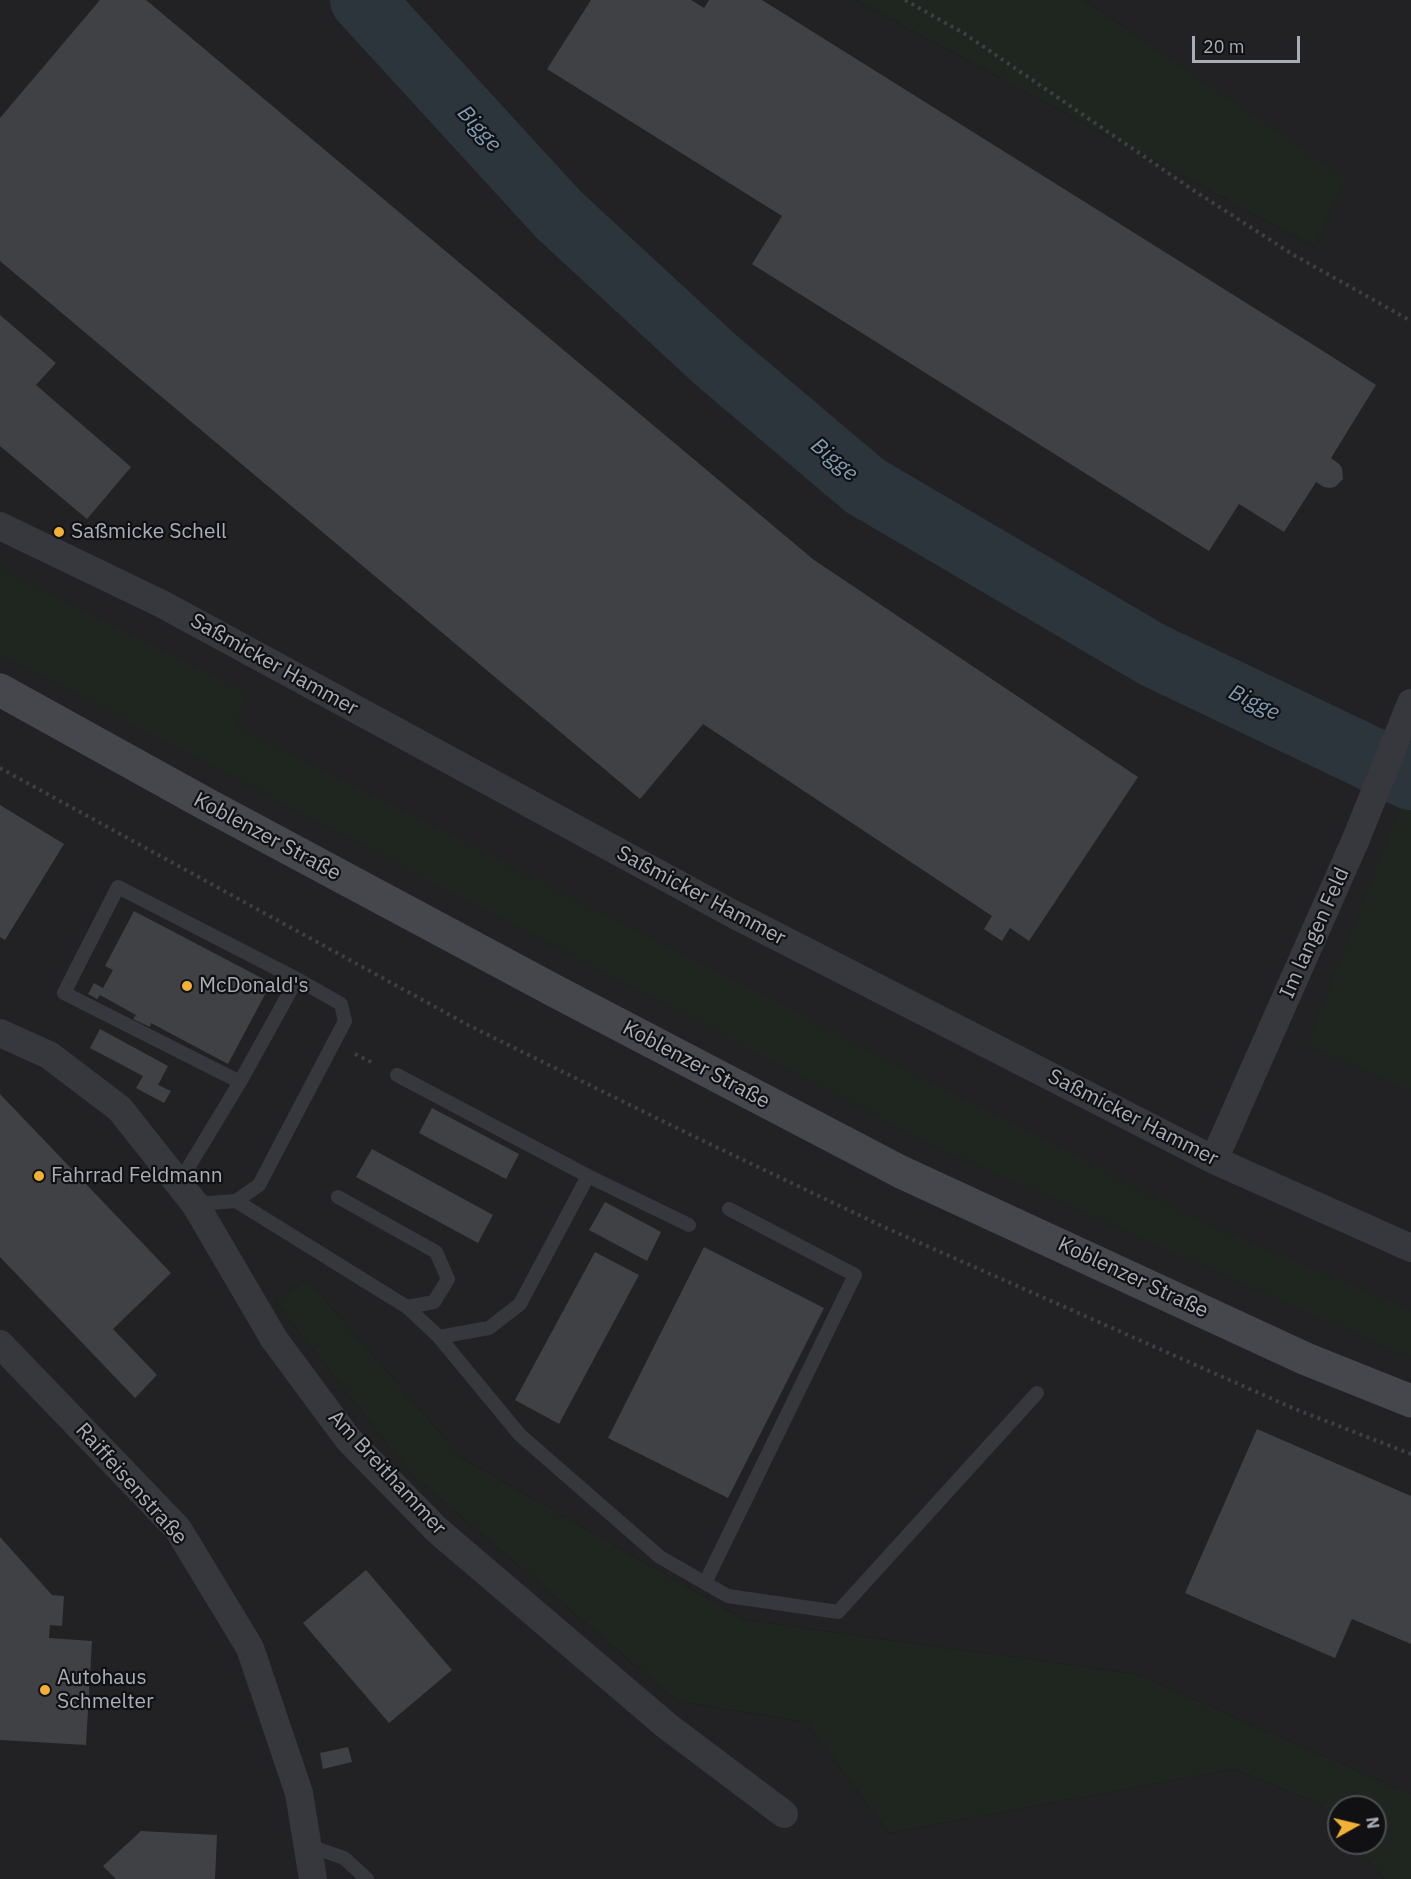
<!DOCTYPE html>
<html>
<head>
<meta charset="utf-8">
<style>
	body { margin:0 }
	#map { position:relative; width:1411px; height:1879px; overflow:hidden; background:#161618; font-family:"IBM Plex Sans",sans-serif }
	canvas { display:block }
	.north { position:absolute; left:1327px; top:1795px; width:60px; height:60px; box-sizing:border-box; background:#111113; border:2px solid #4d4f55; border-radius:50%; rotate:82deg; font-size:16px; font-weight:700; line-height:24px; text-align:center; color:#a8adb8 }
	.north::after { content:''; display:block; margin:auto; width:21px; height:27px; background:#f2b134; clip-path:polygon(50% 0,100% 100%,50% 72%,0 100%) }
	.scale { position:absolute; left:1192px; top:36px; width:108px; height:27px; box-sizing:border-box; border:3px solid #a8adb8; border-top:0; padding-left:8px; font-size:18px; line-height:21px; white-space:nowrap; color:#a8adb8; -webkit-text-stroke:4px #111113; paint-order:stroke }
</style>
</head>
<body>
<div id="map">
<canvas width="1411" height="1879"></canvas>
<div class="north">N</div>
<div class="scale">20 m</div>
</div>
<script>
const ctx = document.querySelector('canvas').getContext('2d');
ctx.lineJoin = 'round';
function fill(path, color) { ctx.fillStyle = color; ctx.fill(path, 'evenodd'); }
const shape = rows => new Path2D(rows.map(r => 'M' + r).join(''));
function strokePath(path, color, width, dash) { ctx.strokeStyle = color; ctx.lineWidth = width; ctx.lineCap = dash ? 'butt' : 'round'; ctx.setLineDash(dash || []); ctx.stroke(path); }
function label(font, color, halo, rows, align = 'center') {
  ctx.font = font + ' "IBM Plex Sans",sans-serif'; ctx.lineWidth = 4.5; ctx.setLineDash([]); ctx.textBaseline = 'middle'; ctx.strokeStyle = halo; ctx.fillStyle = color; for (const [text, x, y, turn = 0] of rows) {
    ctx.save(); ctx.translate(x, y); ctx.rotate((+turn || 0) * Math.PI / 180); ctx.textAlign = isNaN(turn) ? turn : align; if (halo) ctx.strokeText(text, 0, 0); ctx.fillText(text, 0, 0); ctx.restore();
  }
}
fill(shape([
	[0,0,855,0,1315,247,1345,178,1084,0,1411,0,1411,1794,1136,1674,745,1620,462,1458,307,1279,275,1301,409,1472,677,1701,806,1722,889,1833,1234,1769,1320,1804,1339,1827,1339,1843,1353,1843,1384,1879,0,1879]
]), '#222225');
fill(shape([
	[855,0,1084,0,1346,178,1315,247],
	[0,567,247,694,236,725,1216,1228,1411,1310,1411,1358,932,1145,0,654],
	[1411,780,1411,1091,1307,1045],
	[307,1279,462,1458,745,1620,1136,1674,1411,1794,1411,1879,1384,1879,1353,1843,1375,1843,1375,1807,1339,1807,1339,1827,1320,1804,1234,1769,889,1833,806,1722,677,1701,409,1472,275,1301]
]), '#1e261f');
strokePath(shape([
	[362,0,559,215,716,360,865,486,1153,655,1411,778]
]), '#2c353c', 64);
fill(shape([
	[100,0,146,0,814,560,1138,777,1029,941,1010,928,1002,941,984,929,992,916,703,724,640,799,0,261,0,118],
	[591,0,691,0,704,8,709,0,762,0,1331,356,1376,385,1331,458,1339,464,1342,468,1343,479,1335,487,1330,488,1324,487,1316,482,1284,532,1239,504,1209,551,752,264,782,216,547,69],
	[0,315,56,363,36,385,131,467,87,519,0,446],
	[0,805,64,844,5,940,0,937],
	[134,911,271,983,228,1064,151,1023,150,1027,133,1019,136,1015,100,995,97,999,88,994,94,983,103,988,113,970,105,966],
	[100,1029,168,1066,158,1085,171,1091,164,1103,136,1088,143,1076,90,1048],
	[0,1094,171,1273,113,1329,157,1375,135,1398,0,1257],
	[432,1108,519,1154,506,1179,419,1133],
	[372,1149,493,1215,478,1243,356,1177],
	[605,1202,661,1232,647,1261,589,1230],
	[704,1247,824,1308,728,1498,608,1438],
	[595,1252,639,1275,559,1424,515,1400],
	[1257,1429,1411,1496,1411,1644,1352,1619,1335,1658,1185,1593],
	[0,1537,52,1595,64,1596,62,1626,50,1625,49,1638,92,1641,86,1745,0,1740],
	[366,1570,452,1670,389,1723,303,1623],
	[348,1747,352,1762,323,1769,320,1753],
	[141,1831,217,1835,215,1879,116,1879,103,1866]
]), '#404145');
strokePath(shape([
	[905,0,965,34,1193,190,1292,254,1411,321],
	[0,768,470,1026,693,1136,884,1227,1295,1409,1411,1454],
	[355,1054,375,1064]
]), '#3d3f44', 4, [3, 4.5]);
strokePath(shape([
	[397,1075,588,1176,520,1304,489,1328,439,1337],
	[588,1176,689,1225],
	[179,1183,240,1082,297,979],
	[338,1197,436,1252,448,1279,434,1302,407,1307],
	[236,1201,259,1185,345,1021,341,1004,297,979,118,887,64,993,240,1082],
	[195,1204,236,1201,407,1307,439,1337,520,1435,660,1557,705,1583,855,1275,729,1209],
	[705,1583,728,1596,838,1612,1037,1393],
	[307,1845,344,1858,367,1879]
]), '#37383d', 14);
strokePath(shape([
	[0,526,162,604,733,914,1214,1160,1411,1248],
	[0,1033,49,1055,120,1109,195,1204,274,1339,348,1439,437,1530,667,1726,784,1814],
	[1214,1160,1356,839,1411,703],
	[0,1344,178,1529,250,1648,299,1793,313,1879]
]), '#37383d', 28);
strokePath(shape([
	[0,690,206,804,553,990,901,1172,1306,1359,1411,1401]
]), '#45474d', 33);
for (const [x, y, r, color] of [
	[59,532,6,"#f2b134"],
	[187,986,6,"#f2b134"],
	[39,1176,6,"#f2b134"],
	[45,1690,6,"#f2b134"]
]) { const dot = new Path2D(); dot.arc(x, y, r, 0, 2 * Math.PI); ctx.fillStyle = color; ctx.fill(dot); strokePath(dot, '#111113', 2); }
label('21px', '#a8adb8', '#111113', [
	["Saßmicke Schell",71,532],
	["McDonald's",199,986],
	["Fahrrad Feldmann",51,1176],
	["Autohaus",57,1678],
	["Schmelter",57,1702]
], 'left');
label('21px', '#a8adb8', '#111113', [
	["Saßmicker Hammer",274,665,29],
	["Koblenzer Straße",267,837,28],
	["Saßmicker Hammer",701,896,28],
	["Im langen Feld",1315,933,-66],
	["Koblenzer Straße",696,1065,28],
	["Saßmicker Hammer",1133,1118,27],
	["Koblenzer Straße",1133,1278,25],
	["Am Breithammer",387,1473,47],
	["Raiffeisenstraße",131,1484,48]
]);
label('italic 22px', '#7f9bb3', '#111113', [
	["Bigge",479,129,48],
	["Bigge",834,460,40],
	["Bigge",1254,703,26]
]);
</script>
</body>
</html>
